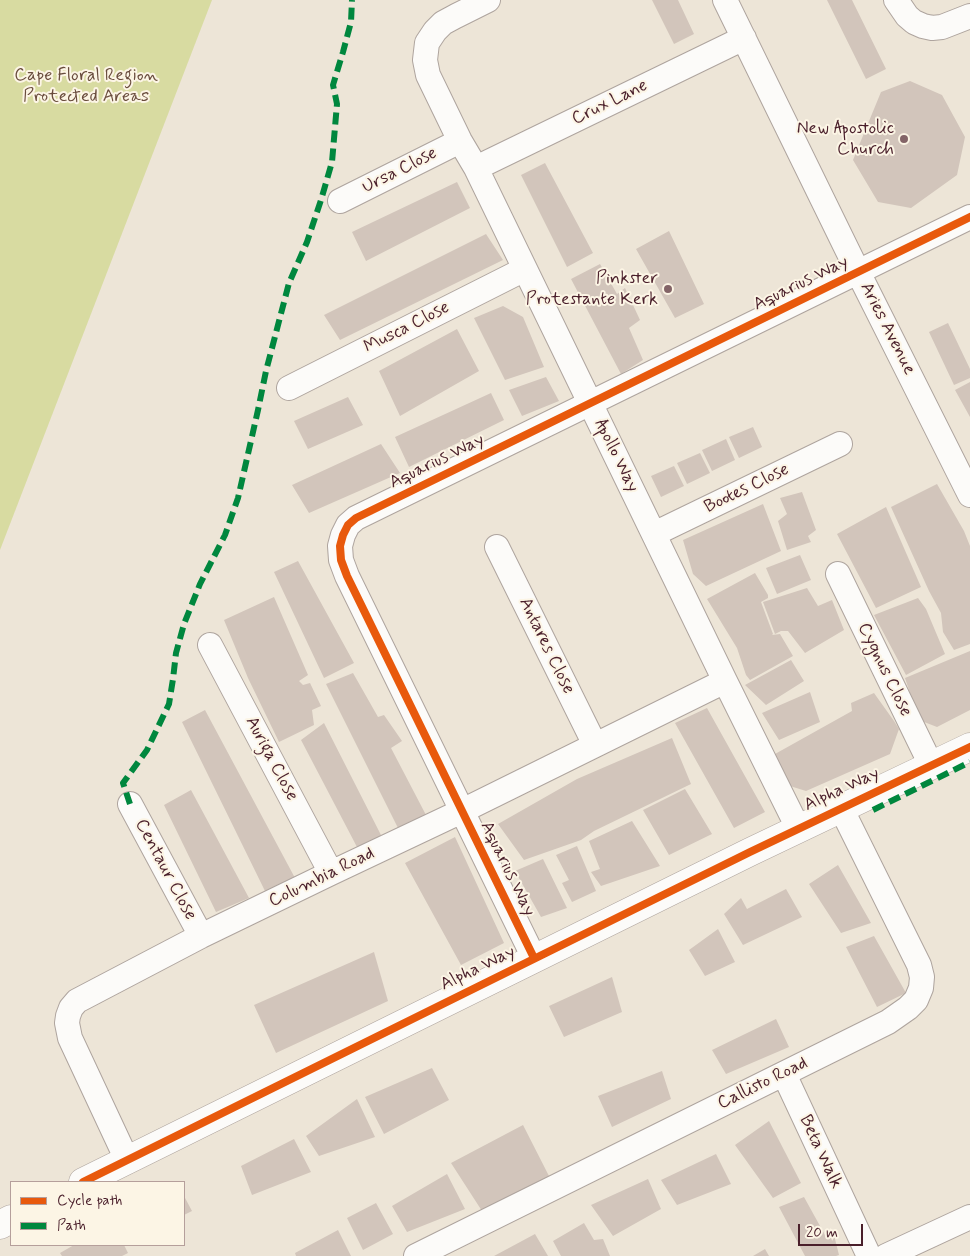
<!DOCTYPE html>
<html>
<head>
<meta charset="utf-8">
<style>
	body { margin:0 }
	#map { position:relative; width:970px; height:1256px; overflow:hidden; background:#ede5d7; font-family:Mynerve,sans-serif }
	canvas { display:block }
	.legend { position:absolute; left:10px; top:1181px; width:175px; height:65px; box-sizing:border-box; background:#fcf5e5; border:1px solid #b59f9b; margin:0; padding:6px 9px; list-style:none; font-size:15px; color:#4a1f2b }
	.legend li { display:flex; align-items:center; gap:10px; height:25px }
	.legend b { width:25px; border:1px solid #b59f9b }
	.scale { position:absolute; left:798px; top:1224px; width:65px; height:22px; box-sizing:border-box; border:2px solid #4a1f2b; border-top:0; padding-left:6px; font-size:15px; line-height:18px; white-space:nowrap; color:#4a1f2b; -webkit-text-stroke:4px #fcf5e5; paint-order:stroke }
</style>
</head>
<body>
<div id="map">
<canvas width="970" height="1256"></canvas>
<ul class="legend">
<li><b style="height:6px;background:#e8590c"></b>Cycle path</li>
<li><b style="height:6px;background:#00873e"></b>Path</li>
</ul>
<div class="scale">20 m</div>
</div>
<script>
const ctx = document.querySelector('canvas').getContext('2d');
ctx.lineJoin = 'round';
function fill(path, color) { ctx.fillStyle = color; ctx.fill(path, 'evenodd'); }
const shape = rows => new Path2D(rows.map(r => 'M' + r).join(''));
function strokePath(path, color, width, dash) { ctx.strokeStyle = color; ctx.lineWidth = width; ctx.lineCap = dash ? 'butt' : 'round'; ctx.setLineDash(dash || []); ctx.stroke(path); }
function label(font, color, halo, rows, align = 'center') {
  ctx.font = font + ' Mynerve,sans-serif'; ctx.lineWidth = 4; ctx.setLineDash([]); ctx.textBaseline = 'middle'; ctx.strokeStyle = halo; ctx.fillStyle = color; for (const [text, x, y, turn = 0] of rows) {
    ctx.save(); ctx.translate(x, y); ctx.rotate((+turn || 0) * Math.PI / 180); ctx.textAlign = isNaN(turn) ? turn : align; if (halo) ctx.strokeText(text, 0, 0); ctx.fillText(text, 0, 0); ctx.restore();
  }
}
fill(shape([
	[0,0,212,0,0,550]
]), '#d8dba1');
fill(shape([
	[652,0,678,0,694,34,674,44],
	[827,0,852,0,886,69,866,79],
	[910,81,942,95,965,137,957,175,911,208,878,202,853,160,881,92],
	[545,163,593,253,567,267,521,175],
	[457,182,470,208,366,261,352,232],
	[669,231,704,304,675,318,636,249],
	[486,234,503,260,340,340,324,315],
	[600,264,617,294,625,288,640,320,629,328,643,360,621,374,571,279],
	[503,306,523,317,544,367,505,380,474,318],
	[948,323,970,369,970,378,954,385,929,332],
	[457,329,479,371,400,416,379,371],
	[546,377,559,401,522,416,509,390],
	[970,382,970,417,955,390],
	[491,393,504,420,409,467,395,437],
	[348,397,363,425,308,449,294,421],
	[753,427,762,447,739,458,729,437],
	[726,439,735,460,712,471,702,450],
	[381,444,400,473,309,513,292,485],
	[700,453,710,473,687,484,677,463],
	[674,466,684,486,661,497,651,476],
	[937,484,964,531,970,546,970,644,954,650,943,632,941,613,929,591,891,507],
	[802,492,816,530,808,536,811,542,787,550,778,521,787,514,780,498],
	[763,504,781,551,706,586,693,574,683,540],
	[886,507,921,587,876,608,837,534],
	[800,555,811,580,777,594,766,568],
	[298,561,354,663,324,678,274,572],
	[755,573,768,595,768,598,761,602,773,634,772,635,780,634,793,656,750,680,746,675,737,648,707,599],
	[807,588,818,606,832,600,844,630,805,653,788,631,781,631,775,634,763,602],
	[274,597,308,675,299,681,303,685,310,683,321,706,312,710,314,725,279,742,248,678,224,620],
	[918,598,926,609,945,654,906,675,874,615],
	[970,651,970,710,937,727,919,720,905,678],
	[791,660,804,681,766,705,745,685],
	[353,673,378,717,384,715,402,741,391,748,426,815,398,828,326,684],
	[810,692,820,722,779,740,762,713],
	[874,693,894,721,899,729,890,754,806,791,790,786,775,754,852,711,851,703],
	[707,708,765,812,734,828,675,723],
	[205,710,295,878,265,891,182,722],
	[324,723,382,837,357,847,301,740],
	[672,738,691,784,594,831,581,840,524,860,498,824,577,779],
	[685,789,712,834,669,855,643,810],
	[191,790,249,898,216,912,164,805],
	[632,821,660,866,601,886,591,872,600,869,589,841],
	[455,837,504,943,461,965,405,863],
	[577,846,596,891,572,902,562,883,569,880,556,855],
	[543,859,567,908,541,917,515,871],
	[838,865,871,923,841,933,809,884],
	[786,889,802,917,743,945,724,914,741,898,747,909],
	[718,929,735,962,705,976,689,950],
	[874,936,906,993,877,1007,846,947],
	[374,952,388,1001,276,1053,254,1005],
	[612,977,622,1012,564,1037,549,1006],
	[776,1019,789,1047,726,1074,712,1050],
	[432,1068,449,1100,384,1134,365,1097],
	[662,1071,671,1099,612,1127,598,1096],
	[357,1099,375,1137,319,1156,306,1136],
	[769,1121,801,1183,773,1198,735,1145],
	[523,1125,550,1178,482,1211,451,1163],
	[294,1139,311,1172,252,1195,241,1166],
	[716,1154,731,1184,677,1205,661,1180],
	[447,1174,465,1209,407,1232,392,1206],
	[648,1179,661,1209,613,1236,591,1205],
	[184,1196,192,1211,184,1215],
	[804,1197,825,1235,834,1235,839,1255,836,1256,805,1256,779,1207],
	[376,1203,393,1234,363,1250,347,1218],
	[584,1223,594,1240,603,1239,610,1256,561,1256,553,1241],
	[338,1230,351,1256,296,1256,295,1253],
	[535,1234,548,1256,494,1256],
	[74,1245,124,1245,128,1253,122,1256,62,1256,60,1253],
	[765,1249,769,1256,753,1256]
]), '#d2c5bb');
const minor = shape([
	[488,0,456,16,443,23,435,31,427,43,425,60,428,75,460,141,476,168,725,681,798,828],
	[725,0,858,272,970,495],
	[896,0,907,16,914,22,923,26,932,28,942,27,970,16],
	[476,168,744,38],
	[340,201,460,141],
	[289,388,525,269],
	[654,534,840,444],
	[497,547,595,745],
	[838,574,931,765],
	[210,645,331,873],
	[130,804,201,936],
	[534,958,347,576,341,560,340,546,343,535,348,525,356,518,970,217],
	[784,1074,869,1256],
	[127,1160,70,1038,67,1023,68,1016,71,1008,77,1001,201,936,331,873,462,811,725,681],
	[416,1256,888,1022,908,1008,916,1000,921,988,922,977,919,965,841,808],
	[886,1256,970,1217]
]);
const tertiary = shape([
	[83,1182,750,852,970,747],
	[0,1225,11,1219]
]);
strokePath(minor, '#aea49e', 26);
strokePath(tertiary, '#aea49e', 29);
strokePath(minor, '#fcfbf9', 24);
strokePath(tertiary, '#fcfbf9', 28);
strokePath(shape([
	[130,804,123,783,147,750,169,704,173,679,176,653,184,624,200,584,225,535,238,498,258,410,266,371,289,283,307,242,321,200,332,162,337,104,333,85,343,52,351,22,352,0],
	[873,810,970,762]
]), '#00873e', 6, [12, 6]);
strokePath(shape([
	[534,958,347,576,341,560,340,546,343,535,348,525,356,518,970,217],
	[83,1182,750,852,970,747]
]), '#e8590c', 8);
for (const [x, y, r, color] of [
	[904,139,5,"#836467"],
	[668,289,5,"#836467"]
]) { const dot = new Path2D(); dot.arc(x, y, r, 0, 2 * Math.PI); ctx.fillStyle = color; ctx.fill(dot); strokePath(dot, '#fcf5e5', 2); }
label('18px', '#694c3d', '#fcf5e5', [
	["Cape Floral Region",86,76],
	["Protected Areas",86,97]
]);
label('18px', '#4a1f2b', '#fcf5e5', [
	["Crux Lane",610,103,-26],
	["Ursa Close",400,171,-27],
	["Aquarius Way",801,284,-26],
	["Musca Close",407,328,-27],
	["Aries Avenue",887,329,63],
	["Apollo Way",616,456,64],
	["Aquarius Way",437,462,-26],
	["Bootes Close",747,489,-26],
	["Antares Close",546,646,64],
	["Cygnus Close",884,670,64],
	["Auriga Close",271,759,62],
	["Alpha Way",842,790,-25],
	["Aquarius Way",507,869,64],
	["Centaur Close",165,870,62],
	["Columbia Road",322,878,-26],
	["Alpha Way",478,969,-26],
	["Callisto Road",763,1084,-26],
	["Beta Walk",820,1152,65]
]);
label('18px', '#4a1f2b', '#fcf5e5', [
	["New Apostolic",894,129],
	["Church",894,150],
	["Pinkster",658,279],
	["Protestante Kerk",658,300]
], 'right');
</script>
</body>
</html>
